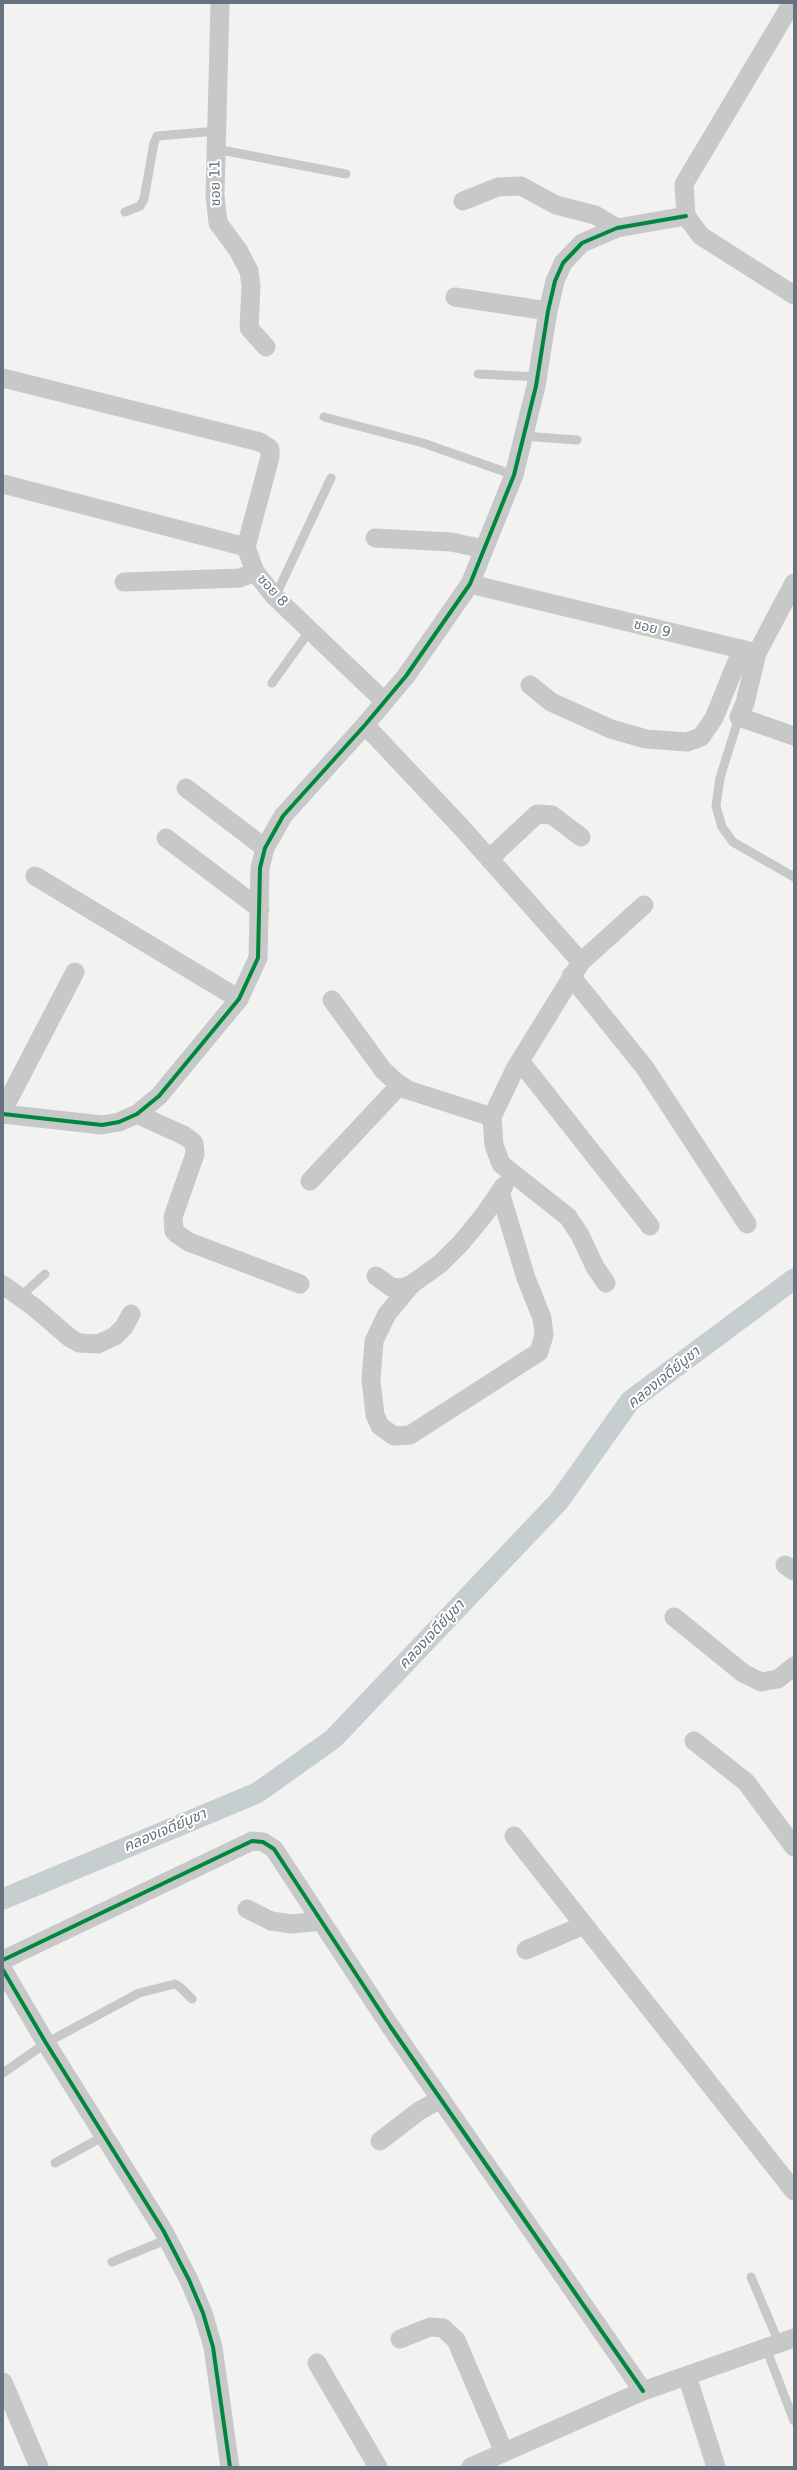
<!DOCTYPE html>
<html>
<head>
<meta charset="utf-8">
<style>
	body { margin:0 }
	#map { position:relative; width:797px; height:2470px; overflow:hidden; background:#f2f2f1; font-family:"DejaVu Sans",sans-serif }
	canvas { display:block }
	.frame { position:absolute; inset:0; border:4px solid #66727d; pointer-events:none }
</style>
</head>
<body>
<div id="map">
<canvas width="797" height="2470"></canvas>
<div class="frame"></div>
</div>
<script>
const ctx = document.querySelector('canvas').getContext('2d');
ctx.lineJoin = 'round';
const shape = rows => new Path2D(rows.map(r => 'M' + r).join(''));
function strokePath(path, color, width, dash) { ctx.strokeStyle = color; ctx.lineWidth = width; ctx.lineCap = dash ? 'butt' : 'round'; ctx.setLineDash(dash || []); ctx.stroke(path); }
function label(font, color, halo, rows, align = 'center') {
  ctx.font = font + ' "DejaVu Sans","Noto Sans Thai",sans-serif'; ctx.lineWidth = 4; ctx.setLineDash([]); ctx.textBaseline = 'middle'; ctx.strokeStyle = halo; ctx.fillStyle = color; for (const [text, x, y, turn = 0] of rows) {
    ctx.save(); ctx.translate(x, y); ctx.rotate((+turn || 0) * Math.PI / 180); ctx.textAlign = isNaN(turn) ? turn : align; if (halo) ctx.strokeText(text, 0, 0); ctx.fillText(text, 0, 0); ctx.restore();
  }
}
strokePath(shape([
	[3,1899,257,1793,333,1739,559,1501,630,1401,794,1279]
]), '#c7ced0', 21);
strokePath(shape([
	[216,149,346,174],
	[125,212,140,206,144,199,154,143,157,136,217,131],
	[478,374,538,377],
	[324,417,423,443,514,475],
	[523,436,577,440],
	[275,597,331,478],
	[272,683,311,629],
	[739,717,720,778,716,806,722,827,733,842,794,877],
	[20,1297,45,1274],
	[3,2073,46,2043,139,1993,175,1984,180,1987,192,1999],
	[55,2163,104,2136],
	[112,2262,168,2239],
	[751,2277,779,2343],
	[766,2348,794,2421]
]), '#c7c8c8', 9);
strokePath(shape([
	[220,3,215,195,218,223,238,250,249,271,251,286,249,328,266,347],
	[792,3,684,184,686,216,701,236,794,295],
	[463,201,498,187,521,186,556,205,595,215,617,228],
	[455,297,548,311],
	[3,378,260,442,268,447,270,449,270,457,246,547,255,572],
	[3,484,246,547],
	[375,538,451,542,484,549],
	[124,582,240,578,255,572,275,597,384,701],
	[470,584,757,653,794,583],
	[757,653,745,703,739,717,794,736],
	[530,685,551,702,611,729,646,739,687,742,701,737,714,718,742,649],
	[365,725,462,828,581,962],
	[186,788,265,848],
	[166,838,260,909],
	[489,859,537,814,552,815,581,837],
	[35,876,239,999],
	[571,976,645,1068,747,1224],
	[332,1000,383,1070,396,1082,408,1090,492,1117],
	[520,1061,650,1226],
	[3,1110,75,972],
	[3,1114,102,1125,119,1122,137,1114,159,1096,239,999,258,958,260,868,265,848,283,816,365,725,406,676,470,584,514,475,536,386,548,311,555,281,563,263,582,243,617,228,686,216],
	[137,1114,185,1136,194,1143,195,1154,173,1217,174,1231,177,1234,189,1242,300,1284],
	[310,1181,400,1085],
	[376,1276,391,1287,402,1288,412,1284,440,1264,461,1243,484,1215,504,1186],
	[606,1283,595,1267,580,1235,568,1217,501,1164,494,1145,492,1117,515,1069,581,962,644,905],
	[412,1284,387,1314,374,1341,371,1380,375,1415,380,1426,394,1436,410,1435,539,1352,544,1335,542,1318,526,1278,500,1192],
	[3,1285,34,1307,70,1338,79,1343,98,1344,115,1336,124,1327,131,1314],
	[785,1565,794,1571],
	[674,1617,743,1673,761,1682,778,1679,794,1666],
	[694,1741,746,1782,794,1847],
	[514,1836,794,2191],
	[247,1909,271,1921,292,1924,321,1921],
	[526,1950,584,1925],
	[3,1960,252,1841,263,1842,274,1849,390,2026,643,2391],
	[3,1970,46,2043,163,2230,189,2280,203,2313,213,2347,230,2467],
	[380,2141,419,2111,441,2099],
	[400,2339,430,2327,443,2328,456,2340,504,2452],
	[317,2363,378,2467],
	[687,2376,716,2467],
	[3,2382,39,2467],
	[471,2467,643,2391,794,2338]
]), '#c7c8c8', 19);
strokePath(shape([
	[3,1114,102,1125,119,1122,137,1114,159,1096,239,999,258,958,260,868,265,848,283,816,365,725,406,676,470,584,514,475,536,386,548,311,555,281,563,263,582,243,617,228,686,216],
	[3,1960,252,1841,263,1842,274,1849,390,2026,643,2391],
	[3,1970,46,2043,163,2230,189,2280,203,2313,213,2347,230,2467]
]), '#00873e', 4);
label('14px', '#66727d', '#fff', [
	["ซอย 11",216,183,-91],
	["ซอย 8",272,591,48],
	["ซอย 9",652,629,14]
]);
label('italic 15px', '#62737b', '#fff', [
	["คลองเจดีย์บูชา",664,1378,-39],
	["คลองเจดีย์บูชา",432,1635,-47],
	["คลองเจดีย์บูชา",165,1831,-23]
]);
</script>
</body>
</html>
